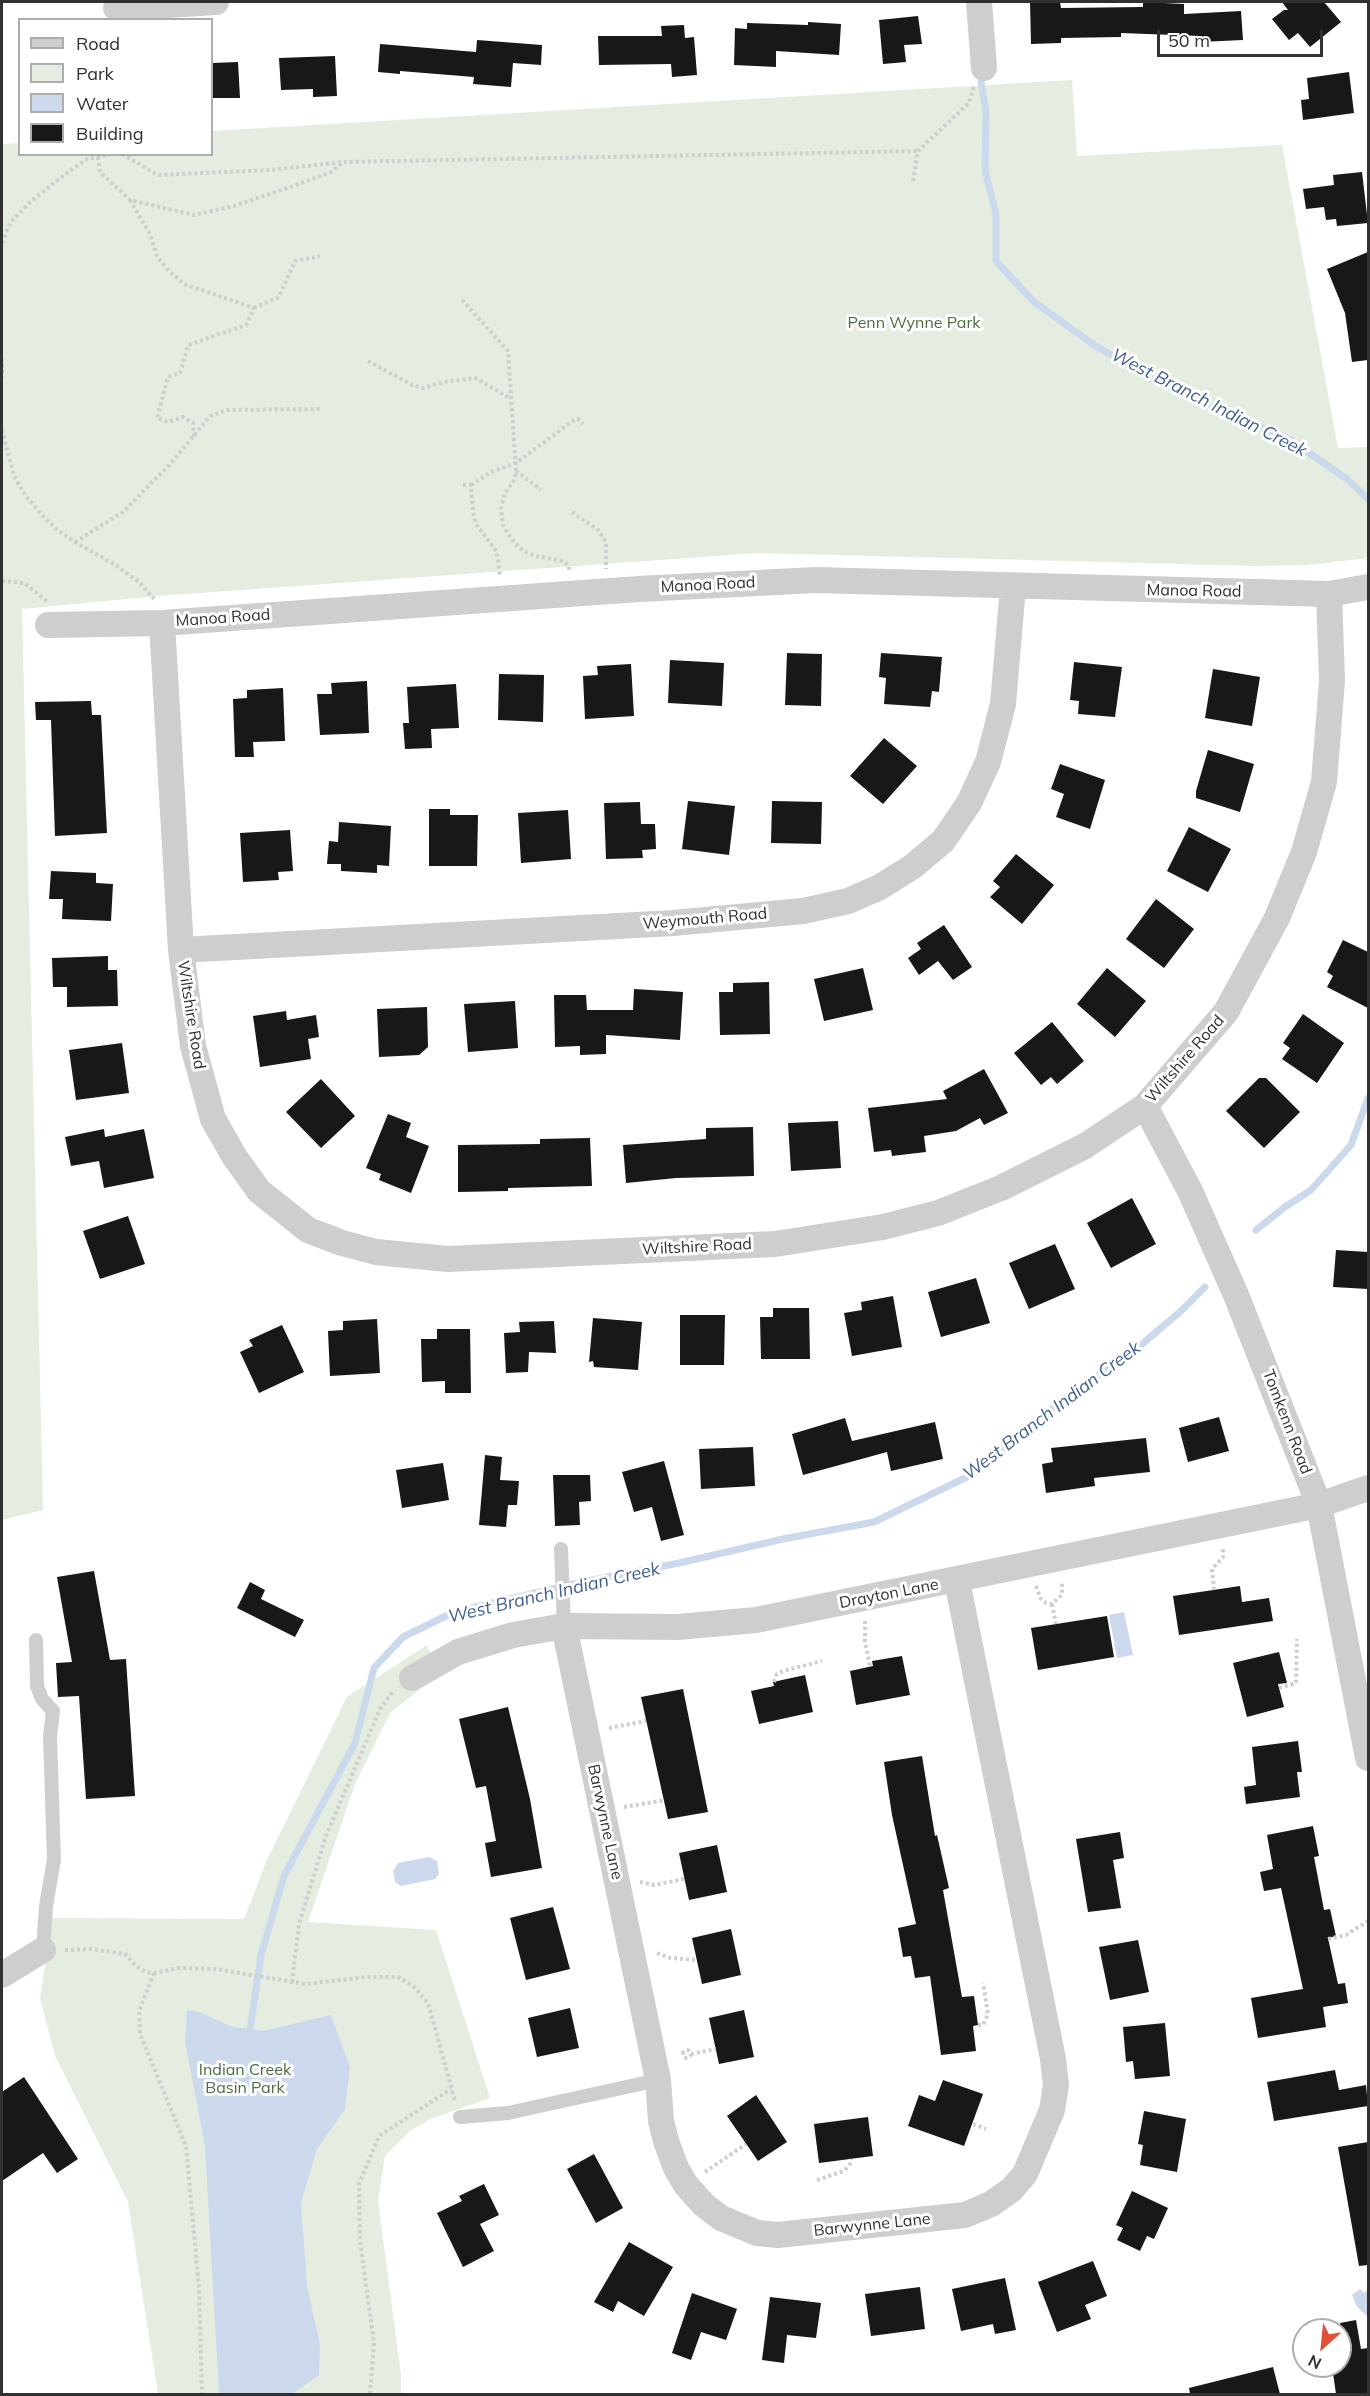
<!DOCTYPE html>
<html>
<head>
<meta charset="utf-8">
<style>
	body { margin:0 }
	#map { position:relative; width:1370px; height:2396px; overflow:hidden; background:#fff; font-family:Mulish,sans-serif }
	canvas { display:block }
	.frame { position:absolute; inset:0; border:3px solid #313131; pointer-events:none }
	.legend { position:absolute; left:18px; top:18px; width:195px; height:138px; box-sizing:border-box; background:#fff; border:2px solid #adadad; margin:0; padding:8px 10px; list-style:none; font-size:18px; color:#313131 }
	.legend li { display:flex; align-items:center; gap:12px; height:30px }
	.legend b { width:30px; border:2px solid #adadad }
	.north { position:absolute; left:1292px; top:2318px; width:60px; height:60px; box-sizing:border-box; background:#fff; border:2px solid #adadad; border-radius:50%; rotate:207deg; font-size:16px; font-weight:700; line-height:24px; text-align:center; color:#313131 }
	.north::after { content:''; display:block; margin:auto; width:21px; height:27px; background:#e15139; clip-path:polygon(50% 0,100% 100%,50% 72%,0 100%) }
	.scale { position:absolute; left:1157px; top:30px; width:166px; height:27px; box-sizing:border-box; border:3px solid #313131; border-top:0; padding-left:8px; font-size:18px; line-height:21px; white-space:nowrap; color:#313131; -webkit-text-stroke:4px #fff; paint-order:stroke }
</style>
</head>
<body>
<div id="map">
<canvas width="1370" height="2396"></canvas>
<div class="frame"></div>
<ul class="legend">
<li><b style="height:8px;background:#cecece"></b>Road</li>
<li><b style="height:16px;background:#e4eddf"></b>Park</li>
<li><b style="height:16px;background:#ccd9ec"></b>Water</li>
<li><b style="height:16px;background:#181818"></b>Building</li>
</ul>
<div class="north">N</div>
<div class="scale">50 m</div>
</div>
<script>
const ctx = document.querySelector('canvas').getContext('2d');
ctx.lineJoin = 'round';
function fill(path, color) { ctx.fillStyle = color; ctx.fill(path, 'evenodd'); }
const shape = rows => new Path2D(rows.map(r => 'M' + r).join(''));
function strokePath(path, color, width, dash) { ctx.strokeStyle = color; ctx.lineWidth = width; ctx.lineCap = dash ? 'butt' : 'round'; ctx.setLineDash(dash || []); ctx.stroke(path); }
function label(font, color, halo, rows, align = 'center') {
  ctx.font = font + ' Mulish,sans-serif'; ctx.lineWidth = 6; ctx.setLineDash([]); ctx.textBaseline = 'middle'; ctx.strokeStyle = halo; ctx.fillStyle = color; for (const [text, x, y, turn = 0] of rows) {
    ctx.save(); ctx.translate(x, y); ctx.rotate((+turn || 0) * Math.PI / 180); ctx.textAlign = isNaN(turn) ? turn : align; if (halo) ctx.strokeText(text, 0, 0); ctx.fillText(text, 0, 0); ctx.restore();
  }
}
fill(shape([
	[1072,80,1077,156,1282,145,1338,448,1368,447,1368,558,1308,565,1258,566,757,553,158,596,22,609,43,1510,2,1520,2,144,19,143,20,154,212,154,212,131],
	[427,1645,439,1674,390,1713,355,1784,308,1922,436,1930,490,2098,430,2119,410,2131,385,2156,378,2201,401,2375,401,2394,158,2394,128,2202,55,2056,40,1999,52,1918,244,1919,267,1860,347,1697]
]), '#e4eddf');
fill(shape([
	[1124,1612,1133,1655,1117,1658,1109,1615],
	[429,1857,437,1861,439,1874,435,1879,401,1886,395,1882,393,1871,398,1863],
	[187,2010,200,2012,230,2026,263,2031,331,2015,350,2067,345,2109,317,2149,301,2203,307,2286,320,2345,319,2375,292,2394,219,2394,205,2146,185,2042],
	[1360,2289,1364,2293,1368,2289,1368,2317,1357,2307,1352,2295]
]), '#ccd9ec');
strokePath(shape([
	[981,81,986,112,985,170,996,214,996,261,1033,301,1094,345,1153,380,1289,439,1347,479,1368,499],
	[1256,1230,1285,1207,1311,1190,1351,1145,1368,1098],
	[249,2037,261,1955,284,1876,355,1743,374,1668,403,1637,454,1612,582,1582,679,1563,783,1539,874,1522,973,1474,1075,1390,1122,1361,1181,1311,1205,1287]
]), '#ccd9ec', 7);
fill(shape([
	[1030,2,1060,2,1061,8,1143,7,1143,2,1184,4,1184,14,1241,11,1243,40,1200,42,1200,36,1121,33,1121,37,1061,38,1061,43,1031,44],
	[1282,2,1324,2,1341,22,1310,47,1298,33,1289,40,1272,19,1284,10,1288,10],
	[918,16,922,44,904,45,906,62,883,64,879,20],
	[808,22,841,24,839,55,776,51,776,67,734,65,735,28,747,29,747,23,808,25],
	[684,25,685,38,694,37,697,75,672,77,671,64,599,65,598,36,662,36,661,26],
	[477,40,542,45,541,65,513,63,511,87,473,84,474,77,400,71,400,74,378,72,380,44,476,52],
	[335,56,337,96,313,97,313,89,281,90,279,58],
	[238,62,240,98,212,98,212,63],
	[1349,72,1354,113,1303,120,1301,100,1309,99,1307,78],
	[1362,172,1368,223,1337,226,1336,219,1326,220,1324,207,1306,209,1303,189,1334,185,1333,175],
	[1368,252,1368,360,1352,362,1345,313,1327,269],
	[787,653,822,654,821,706,785,705],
	[881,653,942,657,939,692,932,691,930,707,884,704,886,678,879,677],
	[670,660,724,663,722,706,668,703],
	[1074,662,1122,667,1115,717,1078,714,1079,701,1070,700],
	[631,664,634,716,585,719,583,676,598,675,597,666],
	[1213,669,1260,677,1252,726,1205,718],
	[499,674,544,675,543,722,498,720],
	[367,681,369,733,320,735,317,694,332,694,331,683],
	[456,684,459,728,431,729,432,748,405,749,403,723,409,723,407,687],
	[283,688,285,741,253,742,254,757,235,757,233,699,247,698,247,690],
	[91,701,92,715,101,715,107,833,55,836,51,720,36,720,35,702],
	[884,738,917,766,883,804,850,776],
	[1208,750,1254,764,1240,812,1196,798,1196,791],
	[1060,764,1105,780,1090,829,1056,817,1064,794,1051,789],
	[688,801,735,806,729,855,682,849],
	[772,801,822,802,821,844,771,843],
	[640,802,641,824,655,824,656,849,642,850,643,858,606,859,604,803],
	[429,809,450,809,450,815,478,815,477,866,429,866],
	[568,810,571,859,521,863,518,813],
	[339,822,391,826,389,866,377,865,377,873,341,871,341,864,327,864,329,841,338,842],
	[1189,827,1231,849,1208,892,1167,871],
	[290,830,293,871,278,872,279,880,243,882,240,833],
	[1016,854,1054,885,1022,924,990,897,1000,887,993,881],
	[51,871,96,873,96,883,113,884,111,921,62,919,63,899,49,899],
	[1156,899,1194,929,1164,968,1126,939],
	[944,925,972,967,953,980,938,961,919,975,908,958,921,949,917,943],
	[1343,940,1368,952,1368,1008,1327,987,1333,976,1327,972],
	[108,956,108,970,117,970,118,1006,67,1007,67,987,53,987,52,958],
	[863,968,873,1010,824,1021,814,979],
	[1107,968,1146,1001,1115,1037,1077,1004],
	[769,982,770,1034,720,1035,719,992,733,992,733,983],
	[634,989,683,992,680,1040,606,1035,606,1054,580,1055,580,1046,555,1047,554,995,586,995,587,1010,633,1010],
	[515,1001,518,1048,468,1052,464,1004],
	[427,1007,428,1047,419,1055,379,1057,377,1009],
	[286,1011,287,1020,316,1015,319,1037,308,1039,311,1059,260,1067,253,1016],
	[1303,1014,1344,1043,1317,1083,1282,1059,1290,1048,1283,1043],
	[1052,1022,1084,1061,1057,1084,1051,1077,1041,1085,1014,1053],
	[122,1043,129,1093,76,1100,69,1050],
	[984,1069,1008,1113,984,1125,980,1118,956,1131,924,1136,926,1152,892,1156,891,1150,874,1152,868,1108,947,1099,943,1091],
	[1259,1078,1266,1078,1300,1112,1264,1148,1226,1111],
	[321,1079,355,1116,321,1148,286,1112],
	[388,1114,411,1123,406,1137,429,1146,411,1193,379,1180,381,1174,366,1168],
	[838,1121,841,1168,791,1171,788,1123],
	[753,1127,754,1176,676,1178,626,1183,623,1145,706,1139,706,1128],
	[104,1129,105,1137,144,1129,154,1178,104,1188,99,1161,71,1166,65,1137],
	[590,1138,592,1186,508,1188,508,1191,458,1192,458,1145,540,1144,540,1139],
	[1132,1198,1156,1244,1111,1268,1087,1223],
	[128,1216,145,1264,100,1279,83,1231],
	[1055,1244,1075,1289,1029,1309,1009,1263],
	[1336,1250,1368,1252,1368,1289,1333,1287],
	[976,1278,990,1323,941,1337,928,1292],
	[893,1296,902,1347,852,1356,844,1313,862,1310,861,1302],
	[773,1308,809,1308,810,1359,761,1359,760,1317,773,1317],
	[680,1315,725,1315,724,1365,680,1365],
	[593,1318,642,1322,638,1370,594,1367,593,1361,589,1362],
	[377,1319,380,1373,330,1376,328,1331,343,1330,343,1321],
	[554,1321,556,1353,529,1352,528,1372,506,1373,504,1333,520,1332,519,1322],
	[282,1325,304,1372,259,1393,240,1352,253,1346,249,1340],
	[437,1329,470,1329,471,1393,445,1393,445,1381,422,1382,421,1339,437,1339],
	[1219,1417,1229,1451,1188,1462,1179,1428],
	[845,1418,852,1441,935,1422,943,1459,891,1471,887,1452,803,1475,792,1434],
	[1146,1438,1150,1472,1094,1478,1095,1486,1046,1493,1042,1464,1053,1462,1051,1448],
	[753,1447,755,1486,701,1489,699,1449],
	[485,1455,502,1457,500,1480,519,1481,517,1505,508,1505,506,1527,479,1525],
	[664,1461,684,1535,661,1541,652,1507,634,1512,622,1472],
	[443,1463,449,1500,402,1508,396,1470],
	[553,1475,590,1475,591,1501,579,1502,580,1525,555,1526],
	[94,1571,110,1660,126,1659,135,1796,86,1799,79,1696,58,1697,56,1663,72,1662,57,1577],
	[250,1582,265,1590,261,1599,304,1620,295,1637,237,1608],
	[1240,1586,1242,1602,1269,1598,1273,1621,1179,1635,1173,1596],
	[1107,1616,1114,1657,1038,1670,1031,1628],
	[1279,1652,1287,1683,1278,1684,1284,1707,1247,1717,1233,1663],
	[902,1656,910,1695,856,1705,850,1671,873,1666,872,1661],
	[805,1675,813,1712,759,1724,751,1691,774,1686,773,1682],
	[683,1689,708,1812,668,1819,641,1697],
	[508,1707,530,1799,542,1868,491,1877,485,1843,496,1841,486,1786,476,1788,459,1719],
	[1298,1741,1302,1772,1297,1772,1300,1797,1246,1804,1244,1787,1256,1785,1252,1747],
	[922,1756,935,1836,937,1835,949,1888,943,1890,962,1997,974,1996,978,2025,973,2026,976,2051,941,2055,930,1976,915,1978,911,1956,903,1957,898,1928,916,1924,892,1815,884,1762],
	[1313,1826,1319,1856,1314,1857,1324,1910,1330,1909,1336,1936,1328,1938,1338,1984,1345,1983,1348,2003,1323,2007,1326,2027,1258,2038,1251,1998,1303,1989,1281,1888,1264,1891,1260,1872,1273,1869,1267,1835],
	[1120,1832,1124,1858,1113,1860,1121,1908,1088,1912,1076,1839],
	[717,1845,727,1892,689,1900,679,1853],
	[553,1907,570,1969,526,1980,510,1918],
	[731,1929,741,1975,702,1984,692,1938],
	[1138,1940,1149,1992,1110,2000,1099,1947],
	[570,2008,579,2048,537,2057,528,2018],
	[744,2010,754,2057,719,2064,709,2018],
	[1165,2023,1170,2076,1135,2079,1133,2061,1126,2062,1123,2027],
	[1335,2070,1339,2090,1366,2085,1368,2106,1274,2121,1267,2082],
	[24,2077,78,2159,57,2173,43,2153,2,2181,2,2092],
	[943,2080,983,2094,964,2146,908,2126,919,2095,935,2101],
	[756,2095,787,2142,758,2161,727,2116],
	[1144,2111,1186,2119,1177,2172,1140,2165,1143,2145,1138,2144],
	[868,2117,873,2156,819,2163,814,2124],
	[1368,2142,1368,2265,1359,2266,1338,2147],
	[594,2154,623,2208,596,2223,567,2169],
	[484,2184,499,2215,480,2224,494,2251,463,2267,437,2213,462,2201,459,2196],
	[1132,2191,1168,2208,1154,2239,1147,2236,1140,2251,1117,2240,1123,2228,1116,2225],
	[629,2242,673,2267,644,2316,618,2301,613,2312,594,2302],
	[1093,2261,1107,2296,1085,2305,1091,2319,1057,2332,1038,2282],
	[1005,2278,1016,2330,995,2334,993,2324,961,2331,952,2289],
	[920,2287,925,2329,871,2336,865,2294],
	[692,2293,737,2309,726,2340,701,2332,691,2360,672,2353],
	[770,2297,821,2303,816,2338,787,2335,784,2363,762,2360],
	[1356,2320,1361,2349,1368,2348,1368,2394,1336,2394,1332,2366,1340,2366,1340,2323],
	[1273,2367,1280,2394,1190,2394,1189,2388]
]), '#181818');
strokePath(shape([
	[122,154,158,175,270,170,345,162,918,151],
	[98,157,100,172,130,200,194,215,234,206,296,185,331,172,343,163],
	[913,181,918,151,969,103,973,89,975,88],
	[130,200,150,234,157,256,168,270,184,284,254,308,246,325,188,345,180,373,168,377,157,418,168,422,183,417,193,423,194,437],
	[2,243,10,223,29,203,68,172,87,159,113,154],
	[462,300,508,351,516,471,515,479,505,493,501,508,503,525,512,540,523,551,535,556,563,561,569,566,569,572],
	[254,308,279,297,295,261,320,256],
	[2,358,2,378],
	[368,361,412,385,423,388,444,382,475,378,511,399],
	[2,430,14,476,25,495,41,514,56,529,75,542,117,566,140,583,154,599],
	[516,471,541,490],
	[463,485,471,485,473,512,476,524,497,552,500,576],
	[471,485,491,472,516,463,574,420,578,419,583,424],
	[572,512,598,530,606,542,606,569],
	[75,542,123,512,172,462,210,416,227,410,321,409],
	[2,581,24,583,48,602],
	[1036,1586,1041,1599,1046,1603,1052,1604,1062,1595,1062,1581],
	[1214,1590,1212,1569,1223,1557,1223,1547],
	[1052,1604,1056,1624],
	[865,1621,865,1641,870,1667],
	[774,1682,777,1674,783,1671,822,1661],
	[1279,1688,1296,1683,1297,1639],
	[609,1728,646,1721],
	[624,1807,665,1800],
	[640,1882,654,1885,684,1879],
	[1328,1939,1346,1935,1368,1921],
	[65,1950,91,1949,125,1954,136,1966,146,1972,154,1973,179,1968,216,1969,305,1984,368,1977,398,1977,413,1986,428,2003,455,2101],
	[657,1953,670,1958,697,1960],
	[154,1973,139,2011,140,2034,186,2146,199,2288,202,2394],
	[292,1982,299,1924,326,1836,380,1709,394,1690],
	[978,2025,983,2025,988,2014,983,1983],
	'683 2054a4 4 0 1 1 8 0a4 4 0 1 1-8 0Z',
	[691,2054,716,2049],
	[973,2124,986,2129],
	[705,2172,746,2144],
	[817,2180,844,2171,850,2164,851,2159],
	[370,2394,374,2343,360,2241,359,2184,379,2136,451,2089]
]), '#cecece', 4, [3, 3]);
strokePath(shape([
	[561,1549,564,1626],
	[36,1640,37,1686,42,1699,53,1711,50,1736,54,1860,46,1906,43,1950],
	[460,2117,508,2113,658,2080]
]), '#cecece', 14);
strokePath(shape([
	[979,2,984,68],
	[116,8,216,2],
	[162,623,181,950,193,1046,213,1119,234,1156,259,1191,308,1230,342,1243,376,1252,448,1259,775,1244,883,1227,938,1213,1001,1188,1085,1146,1145,1106,1226,1012,1277,918,1304,852,1324,782,1332,681,1329,594],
	[48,625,162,623,639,589,816,580,1329,594,1368,587],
	[181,950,673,923,803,911,848,901,880,887,912,867,943,841,969,803,988,762,1003,704,1013,587],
	[1145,1106,1190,1191,1236,1295,1319,1505,1368,1758],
	[564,1626,658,2080,661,2121,666,2141,676,2168,686,2185,704,2205,721,2218,757,2233,778,2235,965,2215,991,2204,1011,2190,1025,2174,1052,2110,1056,2085,1053,2059,957,1581],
	[412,1678,458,1652,513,1635,564,1626,678,1627,756,1620,1319,1505,1368,1488],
	[2,1975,43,1950]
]), '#cecece', 26);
label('16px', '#4a6c3e', '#fff', [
	["Penn Wynne Park",914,323],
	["Indian Creek",245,2070],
	["Basin Park",245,2088]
]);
label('16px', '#313131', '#fff', [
	["Manoa Road",708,585,-3],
	["Manoa Road",1194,591,1],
	["Manoa Road",223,618,-4],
	["Weymouth Road",705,919,-5],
	["Wiltshire Road",191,1015,81],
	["Wiltshire Road",1185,1059,-49],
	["Wiltshire Road",697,1247,-3],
	["Tomkenn Road",1287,1422,69],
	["Drayton Lane",889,1594,-11],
	["Barwynne Lane",605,1822,78],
	["Barwynne Lane",872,2225,-6]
]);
label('italic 18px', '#406091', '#fff', [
	["West Branch Indian Creek",1209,403,27],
	["West Branch Indian Creek",1052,1411,-37],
	["West Branch Indian Creek",554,1593,-13]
]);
</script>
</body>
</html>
